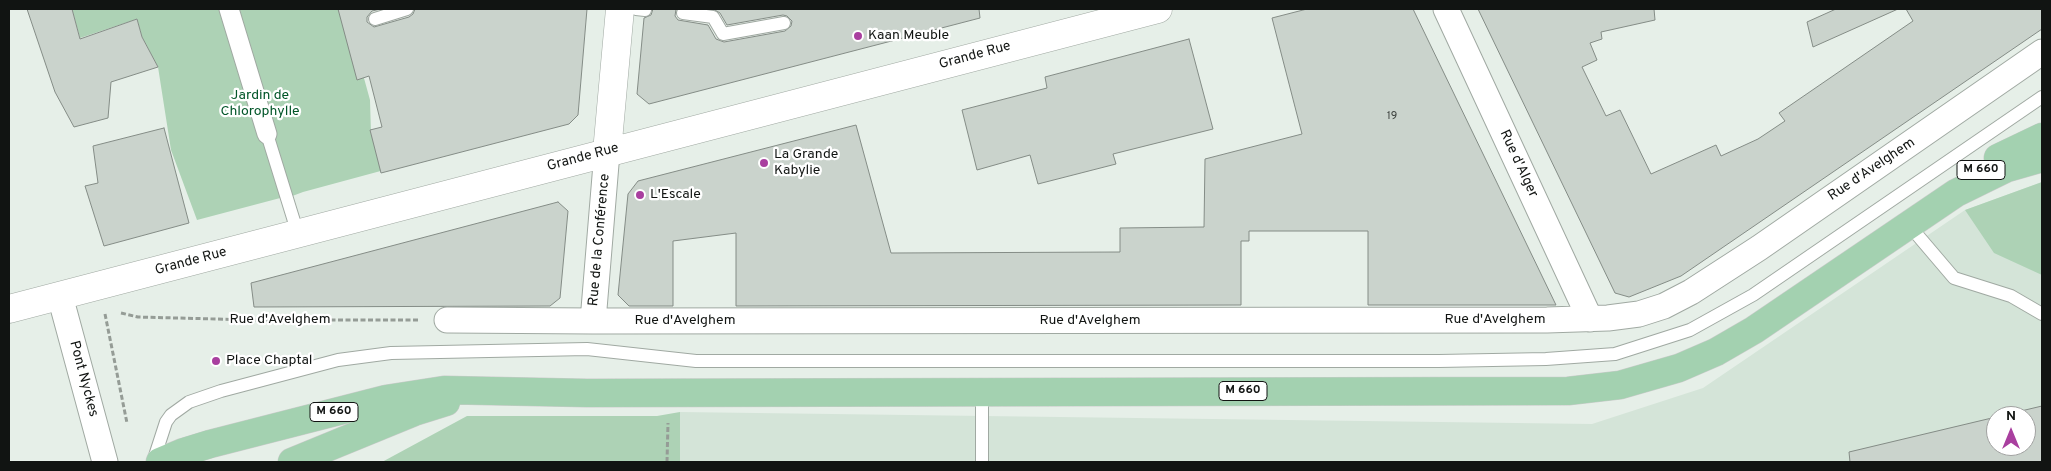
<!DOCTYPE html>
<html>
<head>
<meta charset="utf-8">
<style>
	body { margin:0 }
	#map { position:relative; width:2051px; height:471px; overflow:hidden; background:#e6efe8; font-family:Overpass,sans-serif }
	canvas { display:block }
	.frame { position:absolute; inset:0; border:10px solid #111412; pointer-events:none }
	.north { position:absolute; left:1986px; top:406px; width:50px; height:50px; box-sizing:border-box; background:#fff; border:1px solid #a0a1a0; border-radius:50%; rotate:0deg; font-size:14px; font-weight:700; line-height:20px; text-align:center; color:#111412 }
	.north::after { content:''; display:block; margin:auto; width:18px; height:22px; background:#a93f9f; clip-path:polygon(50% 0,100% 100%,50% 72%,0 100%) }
</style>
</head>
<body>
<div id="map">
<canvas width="2051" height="471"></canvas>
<div class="frame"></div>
<div class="north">N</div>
</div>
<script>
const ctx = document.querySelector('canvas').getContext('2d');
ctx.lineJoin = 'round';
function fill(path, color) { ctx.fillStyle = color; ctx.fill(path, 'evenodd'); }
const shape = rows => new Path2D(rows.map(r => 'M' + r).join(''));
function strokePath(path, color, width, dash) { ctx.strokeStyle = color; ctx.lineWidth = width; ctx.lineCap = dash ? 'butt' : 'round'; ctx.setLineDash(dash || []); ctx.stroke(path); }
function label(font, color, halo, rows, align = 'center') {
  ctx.font = font + ' Overpass,sans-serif'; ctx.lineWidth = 4.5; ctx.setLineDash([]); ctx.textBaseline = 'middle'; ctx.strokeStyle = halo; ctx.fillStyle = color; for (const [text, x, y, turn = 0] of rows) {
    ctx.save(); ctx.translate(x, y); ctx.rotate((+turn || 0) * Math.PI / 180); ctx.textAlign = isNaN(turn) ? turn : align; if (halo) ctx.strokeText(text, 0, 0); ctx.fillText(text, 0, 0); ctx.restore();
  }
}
fill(shape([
	[2042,182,2042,462,680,462,680,412,1592,424,1703,388,1965,210],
	[1996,416,2026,416,2026,446,1996,446]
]), '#d4e4d8');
fill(shape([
	[72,9,345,9,370,100,371,134,388,169,303,192,287,198,284,197,197,220,171,150,158,67,142,37,137,19,80,38],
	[2042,182,2042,275,1994,253,1965,210],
	[680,412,680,462,382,462,467,416,657,416]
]), '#add2b5');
const building = shape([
	[27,9,72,9,80,39,137,19,142,37,158,67,111,82,108,118,74,127,55,92,27,9],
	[338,9,381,9,372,11,367,17,367,22,374,27,409,17,413,14,415,9,587,9,578,115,569,124,381,173,370,130,382,127,369,76,357,80,338,9],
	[653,9,676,9,675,16,678,20,708,25,716,39,724,42,785,31,791,26,792,21,787,16,783,15,727,25,720,13,713,9,979,9,980,18,649,104,637,94,644,18,651,15,653,9],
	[1307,9,1413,9,1556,305,1368,305,1368,231,1249,231,1249,241,1241,241,1241,305,736,306,736,233,673,241,673,306,629,306,618,295,628,194,638,181,856,125,891,253,1120,252,1120,228,1204,227,1205,159,1302,134,1272,18,1307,9],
	[1478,9,1654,9,1655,20,1601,32,1602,39,1590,43,1597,60,1582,67,1606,116,1620,110,1651,174,1716,145,1721,156,1758,139,1785,121,1779,113,1913,21,1906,9,2042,9,2042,29,1681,276,1629,297,1615,293,1478,9],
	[1836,9,1898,9,1813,47,1807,22,1836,9],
	[1189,39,1213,129,1113,154,1116,164,1038,184,1030,155,977,170,962,110,1047,88,1045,77,1189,39],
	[164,128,189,223,104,246,85,186,98,183,93,146,164,128],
	[558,202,568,211,560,298,550,306,254,307,251,283,558,202],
	[2042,406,2042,462,1850,462,1849,452,1996,417,1996,446,2026,446,2026,416,2000,416,2042,406]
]);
fill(building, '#cad3cc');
strokePath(building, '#848c86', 1);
const service = shape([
	[636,9,645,10],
	[683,13,713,17,723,34,784,23],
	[375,19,407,9],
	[267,134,298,234],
	[1908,224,1954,278,2011,296,2042,314],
	[982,391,982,462],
	[153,462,166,422,171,415,189,402,221,391,338,360,391,353,587,349,696,361,1439,361,1546,359,1615,354,1690,330,1753,295,2042,97]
]);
const pedestrian = shape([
	[229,9,267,134]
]);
const minor = shape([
	[1446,9,1590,319],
	[60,296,105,462],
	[447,320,593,321,1547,320,1608,318,1639,314,1664,306,1691,292,1759,248,2042,52],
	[593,321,607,152]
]);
const tertiary = shape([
	[607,152,620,9],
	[9,309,1158,9]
]);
const primary = shape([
	[1998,158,2042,137],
	[160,462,184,452,210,444,386,399,444,390,587,393,1568,391,1620,385,1679,368,1716,352,1754,330,1956,193,2007,168,2042,158],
	[292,462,414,412,446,402]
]);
strokePath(service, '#a0a9a2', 14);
strokePath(pedestrian, '#a0a9a2', 21);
strokePath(minor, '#a0a9a2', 27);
strokePath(tertiary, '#a0a9a2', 29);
strokePath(primary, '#cbcbcb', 29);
strokePath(shape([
	[121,313,138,317,254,320,419,320],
	[105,314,127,423],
	[667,462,668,423]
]), '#959c96', 3, [5, 2.5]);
strokePath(service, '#fff', 12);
strokePath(pedestrian, '#fff', 19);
strokePath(minor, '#fff', 25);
strokePath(tertiary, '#fff', 28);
strokePath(primary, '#a3d1b0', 28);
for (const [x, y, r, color] of [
	[858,36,5,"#a93f9f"],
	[764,163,5,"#a93f9f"],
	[640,195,5,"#a93f9f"],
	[216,361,5,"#a93f9f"]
]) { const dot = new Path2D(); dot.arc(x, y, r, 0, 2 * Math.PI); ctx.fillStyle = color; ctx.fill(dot); strokePath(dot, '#fff', 2); }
label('11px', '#3f4440', null, [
	["19",1392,117]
]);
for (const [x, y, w] of [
	[1981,170,48],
	[1243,391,48],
	[334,412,48]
]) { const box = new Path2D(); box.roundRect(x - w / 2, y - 9.5, w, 19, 4); ctx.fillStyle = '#fff'; ctx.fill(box); strokePath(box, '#111412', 1); }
label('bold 12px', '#111412', null, [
	["M 660",1981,170],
	["M 660",1243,391],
	["M 660",334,412]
]);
label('14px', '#111412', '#fff', [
	["Kaan Meuble",868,36],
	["La Grande",774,155],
	["Kabylie",774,171],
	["L'Escale",650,195],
	["Place Chaptal",226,361]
], 'left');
label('14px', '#111412', '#fff', [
	["Grande Rue",975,56,-15],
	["Grande Rue",583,158,-15],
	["Rue d'Alger",1518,164,65],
	["Rue d'Avelghem",1872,170,-34],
	["Rue de la Conférence",600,240,-85],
	["Grande Rue",191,262,-15],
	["Rue d'Avelghem",280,320],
	["Rue d'Avelghem",1495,320],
	["Rue d'Avelghem",685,321],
	["Rue d'Avelghem",1090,321],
	["Pont Nyckes",83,379,75]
]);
label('14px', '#015528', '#fff', [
	["Jardin de",260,96],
	["Chlorophylle",260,112]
]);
</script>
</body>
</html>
